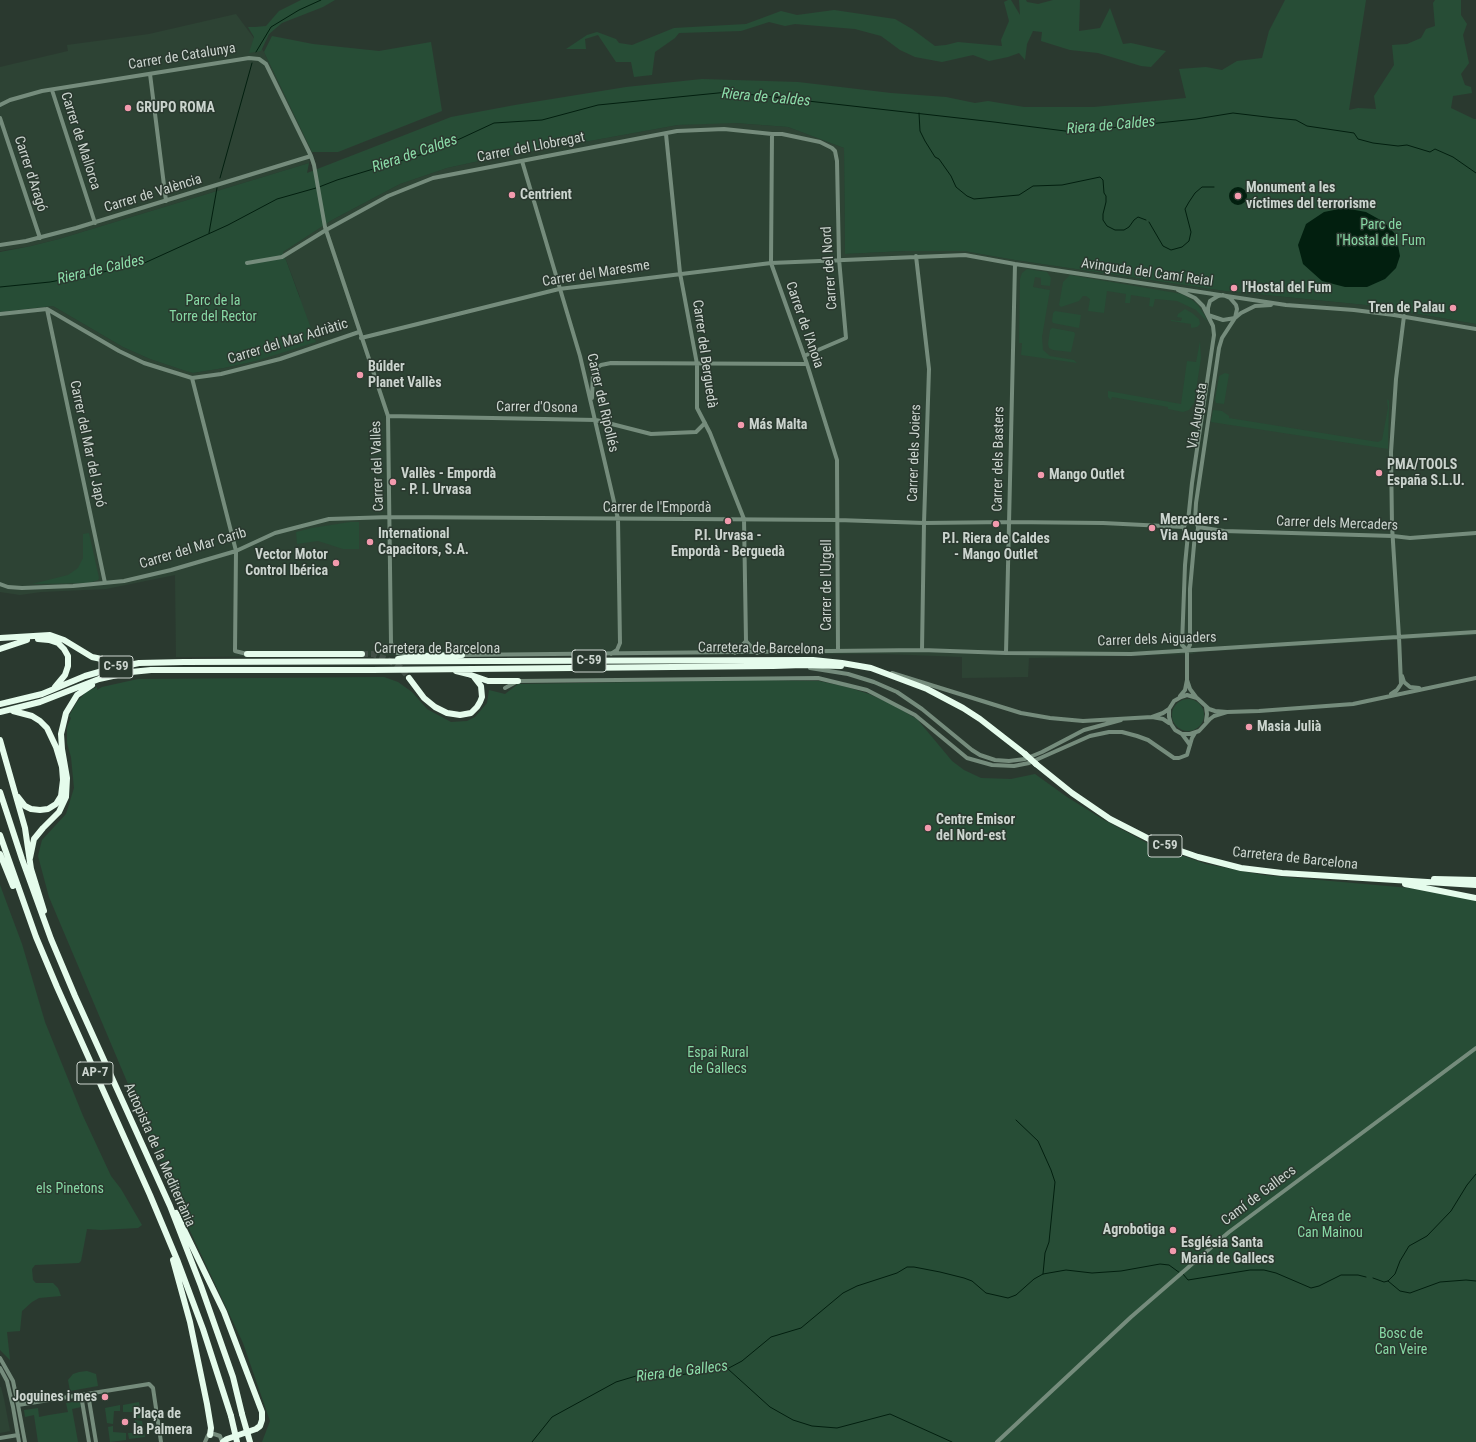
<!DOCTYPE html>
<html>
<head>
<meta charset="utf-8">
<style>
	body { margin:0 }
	canvas { display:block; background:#2a392f }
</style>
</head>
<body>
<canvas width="1476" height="1442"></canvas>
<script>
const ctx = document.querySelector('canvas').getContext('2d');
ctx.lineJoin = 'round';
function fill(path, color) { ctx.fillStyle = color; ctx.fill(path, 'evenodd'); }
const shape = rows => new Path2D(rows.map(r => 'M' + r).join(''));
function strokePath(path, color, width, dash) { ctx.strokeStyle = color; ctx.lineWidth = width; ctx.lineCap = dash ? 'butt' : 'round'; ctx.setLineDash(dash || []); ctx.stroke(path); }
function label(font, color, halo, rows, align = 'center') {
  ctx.font = font + ' "Roboto Condensed",sans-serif'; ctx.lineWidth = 3; ctx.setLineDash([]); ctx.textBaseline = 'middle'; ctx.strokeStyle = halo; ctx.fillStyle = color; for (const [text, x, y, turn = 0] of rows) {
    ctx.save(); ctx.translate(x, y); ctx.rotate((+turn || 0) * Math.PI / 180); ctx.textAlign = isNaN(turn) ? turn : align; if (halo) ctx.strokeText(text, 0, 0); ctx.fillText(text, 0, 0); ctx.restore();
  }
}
fill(shape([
	[236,14,264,52,312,152,309,163,59,239,31,246,0,251,0,67,68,51,67,45,149,34],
	[710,123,735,123,788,127,844,148,845,254,905,251,964,251,1015,260,1225,291,1366,305,1476,324,1476,635,1199,652,1192,654,1029,658,1028,677,962,678,962,657,885,654,462,655,176,657,175,575,106,589,41,592,20,595,0,592,0,312,53,306,123,347,150,359,193,373,224,368,256,361,300,297,283,252,332,220,400,184,447,168,479,161,678,125],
	[0,1387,1,1387,4,1399,10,1431,0,1433]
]), '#2d4334');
fill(shape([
	[301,0,335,0,323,7,282,23,269,34,261,51,249,53,254,37,248,27,255,27,266,26,279,11],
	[1008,0,1011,0,1020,15,1019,0,1026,0,1027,2,1038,4,1053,0,1080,0,1079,31,1100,28,1110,8,1123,44,1131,43,1166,51,1151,67,1141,66,1098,53,1070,50,1041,41,1042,32,1033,31,1027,44,1025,60,1019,53,1008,57,989,61,973,55,942,62,915,57,900,50,881,36,855,29,795,24,785,26,769,22,741,31,679,33,675,38,655,52,652,75,634,77,631,62,616,62,598,35,585,39,586,49,566,49,587,35,597,32,616,39,619,43,632,45,674,28,746,24,781,11,797,15,834,10,895,19,912,29,935,46,946,45,958,42,1002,46,1001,40,1009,21,1004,2],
	[1285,0,1366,0,1349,110,1358,108,1376,109,1374,96,1394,65,1392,45,1407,44,1421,38,1426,29,1435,26,1433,3,1435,0,1461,0,1461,15,1467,24,1463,35,1469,63,1461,74,1465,85,1471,87,1472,93,1453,96,1451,108,1474,119,1476,119,1476,324,1366,305,1225,291,1015,260,964,251,905,251,845,254,844,148,788,127,735,123,678,125,479,161,447,168,400,184,332,220,283,252,316,342,256,361,224,368,193,373,186,371,150,359,123,347,53,306,0,312,0,252,31,246,59,239,309,163,307,173,451,117,515,105,626,87,702,79,798,82,891,93,946,97,975,103,988,101,1024,107,1094,107,1186,98,1179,69,1206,67,1222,70,1237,61,1262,58,1269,31],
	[272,36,313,44,379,51,431,42,442,111,338,152,312,152,264,52],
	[1027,269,1047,272,1051,278,1050,286,1041,285,1041,278,1035,277,1033,287,1050,290,1042,337,1043,350,1050,356,1074,360,1077,363,1021,355,1022,343,1019,343,1020,279,1022,273],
	[1070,275,1182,294,1192,300,1198,305,1205,316,1207,321,1196,310,1177,301,1155,299,1153,307,1149,306,1150,298,1131,295,1130,303,1125,303,1126,294,1107,291,1104,313,1088,311,1090,299,1086,296,1083,296,1079,301,1061,307,1059,305,1063,282],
	[1185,309,1192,313,1199,319,1200,324,1197,327,1191,328,1191,324,1171,321,1171,320,1181,321,1182,318,1177,317,1178,314],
	[1055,311,1081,315,1079,328,1053,323,1052,321,1053,313],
	[1052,328,1074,332,1075,334,1071,352,1053,350,1049,348,1048,344,1050,330],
	[1200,341,1201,358,1194,403,1189,410,1183,412,1168,409,1168,407,1112,397,1111,400,1108,397,1108,391,1181,404,1187,361,1196,362],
	[1225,373,1229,374,1224,404,1216,403,1215,400,1219,376],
	[1387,399,1389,401,1388,449,1211,422,1213,410,1222,411,1229,416,1229,418,1378,442,1382,440,1388,408],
	[350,522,359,522,359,549,343,549,318,541,297,544,296,532,312,528],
	[89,533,99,578,98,580,89,583,32,584,68,575,78,568,83,558,83,534],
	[384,677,398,682,412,692,427,709,451,722,467,721,475,717,487,703,489,690,505,694,518,684,757,680,819,681,847,687,869,694,893,705,917,719,952,761,964,770,981,778,1011,779,1035,774,1067,797,1104,820,1149,844,1206,864,1263,875,1421,889,1476,900,1476,1442,262,1442,270,1421,243,1343,191,1233,49,897,38,856,42,840,66,814,74,788,71,757,67,743,67,727,71,718,69,716,77,702,86,692,97,687,97,690,102,687,138,679],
	'1172 715a16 16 0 1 1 32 0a16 16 0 1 1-32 0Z',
	[0,885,22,944,45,1022,83,1116,111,1176,121,1189,142,1225,138,1228,101,1230,87,1229,81,1261,79,1263,35,1265,32,1269,33,1280,36,1283,53,1283,58,1288,61,1296,39,1298,32,1302,22,1311,20,1331,7,1332,10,1360,0,1350],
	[87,1371,96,1374,98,1386,70,1391,68,1380,73,1374,79,1372],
	[80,1401,81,1407,72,1409,78,1442,38,1442,34,1415,25,1417,24,1410,38,1408,39,1417,49,1415,68,1412,66,1403],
	[139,1402,141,1418,135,1419,135,1412,123,1412,123,1405],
	[120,1405,120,1411,114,1411,113,1424,107,1423,105,1408],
	[135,1420,142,1421,145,1437,129,1439,128,1433,134,1433],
	[113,1426,113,1432,126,1433,126,1440,110,1442,108,1427]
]), '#274d36');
fill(shape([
	'1229 196a9 9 0 1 1 18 0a9 9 0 1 1-18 0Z',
	[1344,208,1366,212,1384,222,1396,235,1400,256,1396,268,1385,279,1367,287,1345,287,1322,281,1303,264,1298,245,1306,224,1324,212]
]), '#021f0f');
strokePath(shape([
	[256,52,271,27,299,10,321,0],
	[919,113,920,131,925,141,935,157,939,159,951,176,956,187,967,196,974,199,1019,195,1033,186,1062,185,1100,177,1103,180,1104,193,1106,196,1106,202,1103,214,1103,220,1107,226,1115,230,1124,230,1129,227,1134,220,1138,217,1146,220],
	[220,178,252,63],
	[319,187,337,180,436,150,494,123,542,120,598,105,728,92,994,122,1073,132,1196,119,1233,113,1275,118,1296,120,1307,126,1354,133,1358,139,1373,143,1398,146,1407,145,1430,152,1435,149,1453,157,1476,173],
	[1149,222,1163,246,1171,250,1182,247,1189,241,1191,232,1185,209,1189,202,1195,193,1202,187,1214,187],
	[209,233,217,188],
	[0,287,50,282,140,265,228,225,277,199,316,188],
	[1016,1120,1038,1141,1051,1170,1055,1182,1049,1242,1045,1253,1043,1274],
	[1183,1274,1188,1280,1250,1270,1264,1270,1276,1273,1311,1288,1319,1286,1341,1275,1358,1275,1366,1277],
	[1373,1278,1384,1282,1388,1281,1395,1274,1400,1261,1409,1246,1427,1236,1451,1211,1467,1185,1476,1174],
	[1388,1281,1400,1291,1410,1293,1440,1282,1466,1280,1476,1281],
	[728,1369,770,1407,793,1420,812,1426,837,1428,890,1414,952,1442],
	[532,1442,552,1417,616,1382,636,1376,668,1377,715,1369,727,1369,742,1361,771,1337,801,1328,843,1293,857,1286,897,1273,907,1267,914,1267,940,1272,964,1278,972,1281,986,1293,1008,1298,1016,1295,1034,1279,1043,1274,1066,1270,1092,1273,1121,1271,1160,1264,1169,1265,1180,1273]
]), '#021f0f', 1);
strokePath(shape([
	[362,654,373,654,388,660,400,667,409,678]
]), '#425047', 6, [6, 3]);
strokePath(shape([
	[150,74,166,201],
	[52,90,95,223],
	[0,105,10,100,42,91,249,58,259,59,266,64,311,156,314,165,325,227,388,416,391,643,397,653,415,654],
	[0,118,40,238],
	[666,134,680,273,697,364,697,408,710,433,744,519,746,641,735,653],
	[772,134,771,263,807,364,837,460,838,651],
	[522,161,580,356,618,519,620,643,617,650,611,654],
	[0,245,26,241,76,228,311,156],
	[916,256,929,369,924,523,922,650],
	[247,263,282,257,326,230,388,196,433,178,677,131,724,129,772,134,782,134,820,142,832,148,835,151,837,161,839,259,846,338,804,356],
	[1178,290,1195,298,1203,306,1213,326,1214,335,1192,483,1188,521],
	[1223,295,1230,298,1236,305,1237,309,1235,318,1223,320,1208,315,1208,308,1210,301,1218,296,1223,295],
	[47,309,105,583],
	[0,314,47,309,119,351,144,363,192,378,221,374,280,359,359,332],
	[361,338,559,289,771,263,965,255,1015,264,1286,305,1354,310,1394,315,1476,329],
	[192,378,236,551,235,651,247,654],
	[592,398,593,371,601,365,611,363,807,364],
	[388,416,596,420,651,434,696,432,705,423],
	'1184 528a7 7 0 1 1 14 0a7 7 0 1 1-14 0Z',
	[1195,522,1196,503,1219,348,1222,338,1235,318,1241,313,1255,306,1271,305],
	[1198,527,1224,531,1393,536,1410,538,1476,533],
	[0,584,8,587,22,588,73,586,124,581,171,570,236,551,275,533,329,519,390,517,838,520,924,523,1008,522,1103,523,1184,527],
	[746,641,757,653],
	[1187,650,1182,645,1185,565,1188,534],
	[1006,653,1015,264],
	[460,655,922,650,1006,653,1131,654,1476,632],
	[810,668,848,674,874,682,897,692,922,709,972,750,980,755,995,760,1009,761,1025,759,1042,752,1084,730,1121,720],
	[892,673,1021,713,1050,718,1083,721,1152,717,1163,719,1169,723],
	[1402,676,1404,682,1410,687,1419,688],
	[1187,680,1190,689,1196,697],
	[505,688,518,681,818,678,867,690,915,715,967,758,992,765,1014,766,1029,763,1090,736,1109,732,1122,732,1137,736,1148,740,1174,758,1179,758,1187,755,1192,738,1195,733],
	[1391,694,1397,690,1401,684,1399,637,1392,526,1391,452,1396,379,1404,316],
	[1180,696,1185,690,1187,680,1187,650,1190,645,1190,589,1195,534],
	[1206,707,1207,714,1206,721],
	[1227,712,1214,716,1210,719,1199,731,1190,734,1182,734,1175,730,1171,724,1169,717,1169,709,1174,701,1181,697,1187,695,1197,698,1209,709,1215,711,1227,712,1259,711,1353,704,1476,678],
	[1152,717,1163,713,1169,709],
	[1182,734,1190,745],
	[0,1358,13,1381,18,1405,25,1442],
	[0,1368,7,1381,13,1407,19,1442],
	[88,1394,96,1442],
	[81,1395,89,1442],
	[18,1405,149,1384,153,1388,161,1442],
	[0,1438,18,1435],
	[205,1442,208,1435,214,1434,220,1436,222,1442],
	[997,1442,1131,1317,1229,1232,1476,1048]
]), '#758c7c', 4);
strokePath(shape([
	[0,638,50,635,64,640,92,657,111,661,127,662],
	[38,639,49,640,58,643,64,649,68,656,68,666,65,675,55,687],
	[0,649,27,640],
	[247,654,362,654],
	[398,659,418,656,462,655],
	[456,671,468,674,488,681,518,681],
	[409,678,424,698,435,707,447,713,460,715,471,713,477,707,480,702,482,697,481,686,474,677],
	[0,704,42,694,85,676,106,670,139,663,184,662,813,660,842,663,871,668,927,689,963,708,980,719,1025,754],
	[13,711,32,716,40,721,47,728,56,747,62,767,63,780,61,796,56,804,48,809,40,810,31,809,25,806,18,797],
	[0,712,40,702,99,679,131,672,151,670,372,670,773,666,803,665,841,666],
	[0,740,25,828,31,869,44,911],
	[1036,764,1072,793,1110,819,1155,842,1198,857,1241,868,1282,873,1476,885],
	[0,792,22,859,51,939,75,996,170,1206,201,1286,233,1377,242,1414],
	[0,835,36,937,57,987,150,1195,178,1262,203,1329,231,1416],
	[0,854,13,886],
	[30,858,34,839,43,828,59,812,66,797,67,778,62,749,61,734,66,713,77,695,92,685],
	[1434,879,1476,880],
	[1405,884,1476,898],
	[176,1213,224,1312,262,1412,262,1420,260,1426,256,1429,227,1439,223,1442],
	[173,1260,190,1322,207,1404,211,1428,210,1435]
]), '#e5fcec', 6);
strokePath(shape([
	[1025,754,1036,764],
	[242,1414,250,1442],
	[231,1416,237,1442]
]), '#e5fcec', 6);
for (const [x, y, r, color] of [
	[128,108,4,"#f29aad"],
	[512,195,4,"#f29aad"],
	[1238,196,4,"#f29aad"],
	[1234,288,4,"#f29aad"],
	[1453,308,4,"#f29aad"],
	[360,375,4,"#f29aad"],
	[741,425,4,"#f29aad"],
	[1379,473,4,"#f29aad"],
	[1041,475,4,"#f29aad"],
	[393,482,4,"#f29aad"],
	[728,521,4,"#f29aad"],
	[996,524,4,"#f29aad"],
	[1152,528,4,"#f29aad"],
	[370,542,4,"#f29aad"],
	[336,563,4,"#f29aad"],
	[1249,727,4,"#f29aad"],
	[928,828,4,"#f29aad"],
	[1173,1230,4,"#f29aad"],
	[1173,1251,4,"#f29aad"],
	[105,1397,4,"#f29aad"],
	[125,1422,4,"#f29aad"]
]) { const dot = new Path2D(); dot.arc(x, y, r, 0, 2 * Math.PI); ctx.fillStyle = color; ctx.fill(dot); strokePath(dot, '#2a392f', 1.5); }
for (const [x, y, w] of [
	[589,661,34],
	[116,667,34],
	[1165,846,34],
	[95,1073,36]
]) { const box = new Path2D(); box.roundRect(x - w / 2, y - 11, w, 22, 3); ctx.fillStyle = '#2a392f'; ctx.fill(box); strokePath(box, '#cbd4ce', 1); }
label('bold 13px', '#cbd4ce', null, [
	["C-59",589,661],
	["C-59",116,667],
	["C-59",1165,846],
	["AP-7",95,1073]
]);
label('14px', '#cbd4ce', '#2a392f', [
	["Carrer de Catalunya",182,57,-9],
	["Carrer de Mallorca",80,141,72],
	["Carrer del Llobregat",531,148,-11],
	["Carrer d'Aragó",30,174,72],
	["Carrer de València",153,194,-17],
	["Carrer del Nord",830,268,-94],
	["Avinguda del Camí Reial",1147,273,8],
	["Carrer del Maresme",596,274,-9],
	["Carrer de l'Anoia",804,325,71],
	["Carrer del Mar Adriàtic",288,342,-17],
	["Carrer del Berguedà",704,354,82],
	["Carrer del Ripollés",602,403,77],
	["Carrer d'Osona",537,408,1],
	["Via Augusta",1198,416,-81],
	["Carrer del Mar del Japó",87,444,78],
	["Carrer dels Joiers",915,453,-88],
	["Carrer dels Basters",999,459,-89],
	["Carrer del Vallès",378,466,-92],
	["Carrer de l'Empordà",657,508],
	["Carrer dels Mercaders",1337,524,2],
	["Carrer del Mar Carib",193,549,-17],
	["Carrer de l'Urgell",827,585,-90],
	["Carrer dels Aiguaders",1157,640,-2],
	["Carretera de Barcelona",437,649],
	["Carretera de Barcelona",761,649,1],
	["Carretera de Barcelona",1295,859,6],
	["Autopista de la Mediterrània",159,1155,66],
	["Camí de Gallecs",1259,1196,-37]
]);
label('bold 14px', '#cbd4ce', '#2a392f', [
	["GRUPO ROMA",136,108],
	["Monument a les",1246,188],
	["víctimes del terrorisme",1246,204],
	["Centrient",520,195],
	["l'Hostal del Fum",1242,288],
	["Tren de Palau",1445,308,"right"],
	["Búlder",368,367],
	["Planet Vallès",368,383],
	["Más Malta",749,425],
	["PMA/TOOLS",1387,465],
	["España S.L.U.",1387,481],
	["Vallès - Empordà",401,474],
	["- P. I. Urvasa",401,490],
	["Mango Outlet",1049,475],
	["Mercaders -",1160,520],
	["Via Augusta",1160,536],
	["International",378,534],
	["Capacitors, S.A.",378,550],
	["P.I. Urvasa -",728,536,"center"],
	["Empordà - Berguedà",728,552,"center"],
	["P.I. Riera de Caldes",996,539,"center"],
	["- Mango Outlet",996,555,"center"],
	["Vector Motor",328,555,"right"],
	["Control Ibérica",328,571,"right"],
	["Masia Julià",1257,727],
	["Centre Emisor",936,820],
	["del Nord-est",936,836],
	["Agrobotiga",1165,1230,"right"],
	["Església Santa",1181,1243],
	["Maria de Gallecs",1181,1259],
	["Joguines i mes",97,1397,"right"],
	["Plaça de",133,1414],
	["la Palmera",133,1430]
], 'left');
label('14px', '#87d9a5', '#2a392f', [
	["Parc de",1381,225],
	["l'Hostal del Fum",1381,241],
	["Parc de la",213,301],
	["Torre del Rector",213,317],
	["Espai Rural",718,1053],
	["de Gallecs",718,1069],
	["els Pinetons",70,1189],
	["Àrea de",1330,1217],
	["Can Mainou",1330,1233],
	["Bosc de",1401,1334],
	["Can Veire",1401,1350]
]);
label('italic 15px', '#8cdeaa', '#2a392f', [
	["Riera de Caldes",766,98,5],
	["Riera de Caldes",1111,126,-5],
	["Riera de Caldes",415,154,-19],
	["Riera de Caldes",101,270,-13],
	["Riera de Gallecs",682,1372,-7]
]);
</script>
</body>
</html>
